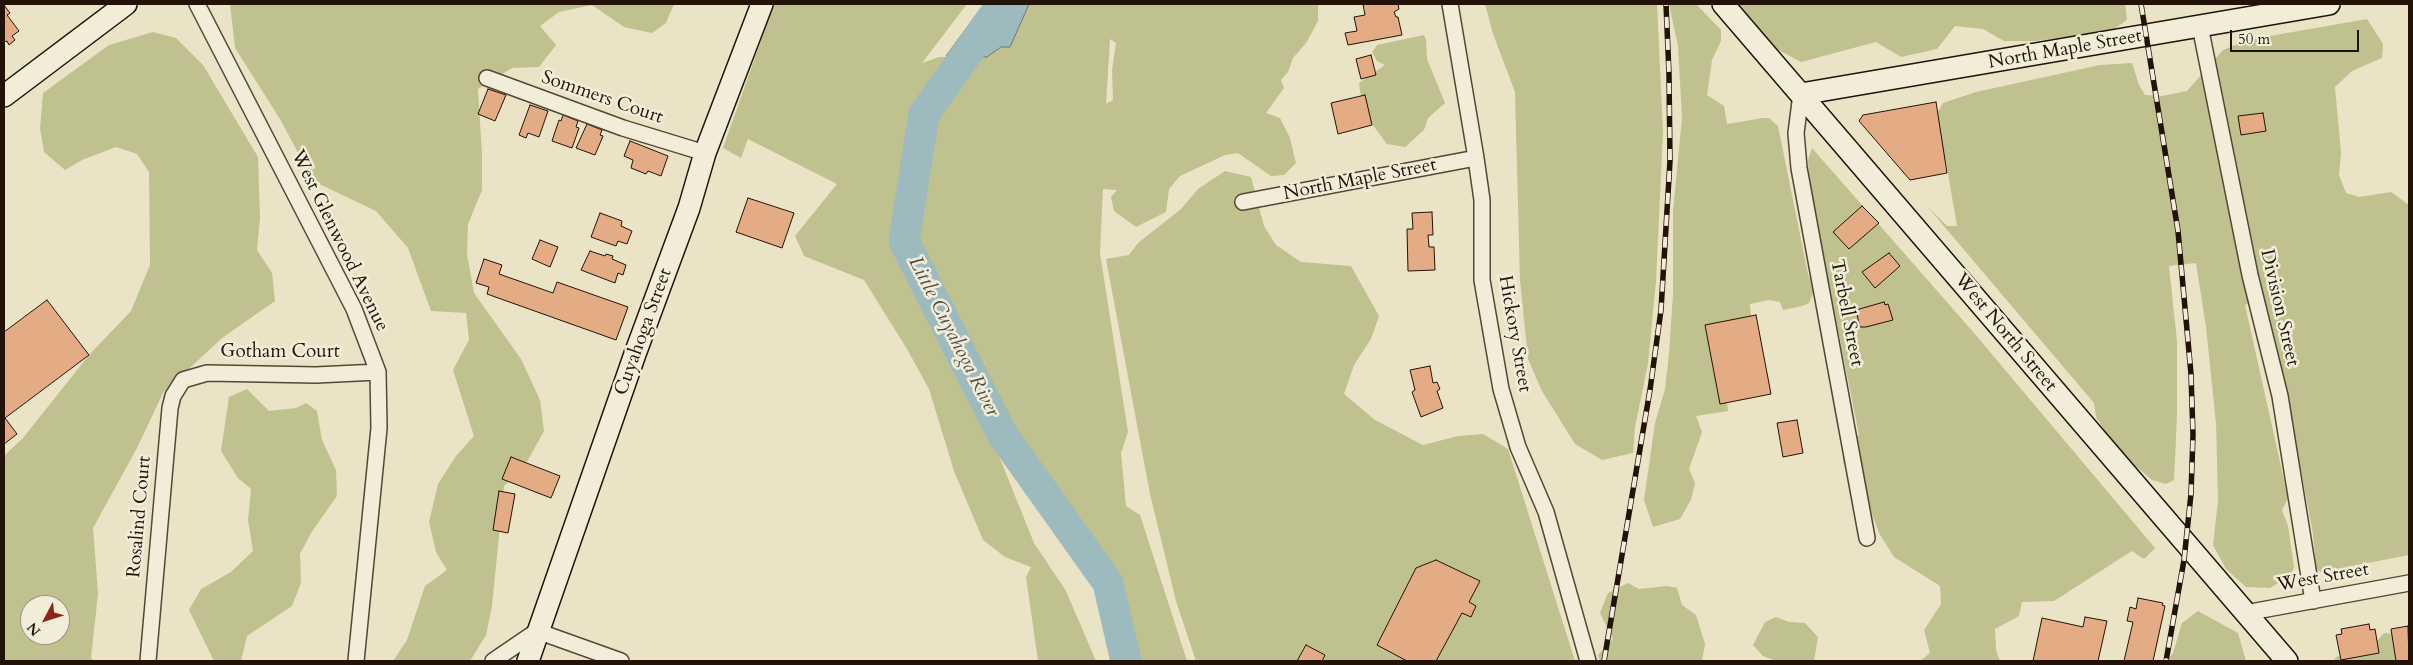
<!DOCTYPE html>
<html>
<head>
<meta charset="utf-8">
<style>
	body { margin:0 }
	#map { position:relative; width:2413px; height:665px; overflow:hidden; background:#ebe3c5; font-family:Cardo,serif }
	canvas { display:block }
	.frame { position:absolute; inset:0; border:5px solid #231207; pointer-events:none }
	.north { position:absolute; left:20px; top:595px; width:50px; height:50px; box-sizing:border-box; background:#f2edd9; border:1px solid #9f9585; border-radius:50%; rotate:230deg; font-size:14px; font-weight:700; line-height:20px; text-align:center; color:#231207 }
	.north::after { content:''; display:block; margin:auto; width:18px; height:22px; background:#8f2418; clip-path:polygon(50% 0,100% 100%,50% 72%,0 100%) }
	.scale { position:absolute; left:2230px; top:30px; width:129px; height:22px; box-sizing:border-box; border:2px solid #231207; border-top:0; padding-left:6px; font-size:15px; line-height:18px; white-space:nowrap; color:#231207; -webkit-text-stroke:4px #f2edd9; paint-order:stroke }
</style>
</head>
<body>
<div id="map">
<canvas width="2413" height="665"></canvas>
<div class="frame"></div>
<div class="north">N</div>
<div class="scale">50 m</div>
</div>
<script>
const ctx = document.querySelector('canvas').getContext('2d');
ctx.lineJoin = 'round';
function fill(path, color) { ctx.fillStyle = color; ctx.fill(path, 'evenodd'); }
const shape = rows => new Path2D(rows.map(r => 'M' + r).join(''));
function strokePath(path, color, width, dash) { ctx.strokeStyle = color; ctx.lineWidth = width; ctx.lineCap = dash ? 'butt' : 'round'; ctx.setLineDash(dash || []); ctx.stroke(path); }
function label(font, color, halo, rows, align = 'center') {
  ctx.font = font + ' Cardo,serif'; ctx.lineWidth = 5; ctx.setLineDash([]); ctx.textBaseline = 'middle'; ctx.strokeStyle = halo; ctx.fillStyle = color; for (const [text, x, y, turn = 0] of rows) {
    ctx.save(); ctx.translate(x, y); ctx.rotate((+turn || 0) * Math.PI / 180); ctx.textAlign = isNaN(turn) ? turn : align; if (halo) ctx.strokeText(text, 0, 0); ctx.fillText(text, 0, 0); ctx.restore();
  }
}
fill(shape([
	[230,4,674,4,666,23,652,33,624,27,592,5,559,12,540,26,556,45,539,67,512,68,478,89,482,154,482,190,468,224,467,254,474,293,521,359,540,400,544,431,523,469,504,486,492,606,486,635,470,661,393,661,407,640,425,586,447,570,436,552,429,522,438,484,456,456,474,436,453,370,469,340,466,313,431,311,408,248,376,211,313,181,280,119,235,48],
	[774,4,967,4,922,63,939,57,987,57,1001,47,1028,4,1318,4,1318,21,1306,43,1293,58,1288,72,1281,80,1284,88,1266,113,1280,118,1290,138,1296,163,1284,175,1271,176,1238,153,1225,155,1180,176,1169,189,1166,212,1136,227,1114,211,1111,197,1117,190,1103,189,1100,253,1128,432,1121,453,1126,506,1140,515,1187,661,1139,661,1112,588,1111,597,1108,583,1002,434,977,383,987,357,972,389,1034,543,1066,591,1096,661,1038,661,1026,577,1031,567,1005,557,983,540,954,471,929,389,907,349,864,280,804,256,795,236,837,184,748,139,741,158,723,148],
	[1110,39,1116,43,1112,70,1113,100,1106,104],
	[1485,4,1657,4,1663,132,1656,281,1648,364,1635,427,1633,453,1602,460,1575,444,1542,391,1528,359,1520,280,1515,92,1493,34],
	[1669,4,1696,4,1721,30,1721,41,1712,60,1707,95,1724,106,1727,124,1763,118,1769,118,1778,126,1808,274,1814,291,1809,303,1802,306,1783,310,1780,302,1769,300,1750,304,1751,316,1727,402,1728,411,1696,416,1702,432,1689,469,1695,483,1691,500,1680,519,1653,527,1644,500,1655,423,1665,389,1669,353,1673,294,1673,211,1682,118,1678,46],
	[1735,4,2125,4,2127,20,2111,31,2035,41,2004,41,1983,29,1955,26,1937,49,1901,57,1876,42,1801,62,1773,47],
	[2367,19,2383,44,2382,58,2352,71,2335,87,2341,153,2339,175,2346,193,2359,197,2391,192,2409,205,2409,555,2321,572,2316,569,2313,534,2297,450,2263,298,2245,305,2288,498,2282,510,2288,526,2294,567,2291,575,2270,588,2246,587,2226,569,2213,545,2218,501,2216,423,2206,327,2196,263,2169,266,2177,341,2177,416,2174,480,2166,484,2152,480,2118,451,2096,417,2094,403,1926,205,1947,226,1957,226,1946,162,1935,142,1938,112,1943,103,1976,92,2100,65,2132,63,2139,85,2145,95,2162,96,2187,91,2223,50,2247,40],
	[153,32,176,38,203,65,258,157,260,217,257,250,272,273,275,301,222,338,163,393,137,448,93,528,98,594,91,658,94,661,4,661,4,456,23,438,89,355,131,311,150,265,149,172,137,154,116,147,82,160,65,170,44,152,40,128,43,93,109,45],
	[30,605,60,605,60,635,30,635],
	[1424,35,1426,40,1427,59,1445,103,1428,118,1424,130,1405,147,1387,144,1372,124,1362,105,1359,83,1385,65,1377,61,1372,52,1377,45],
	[1812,148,1974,333,2155,548,2144,559,2132,551,2054,601,2022,602,2019,616,1995,629,1996,650,2000,661,1920,661,1930,653,1924,630,1941,604,1940,586,1894,557,1879,533,1870,509,1852,480,1843,462,1843,443,1859,435,1810,190,1808,160],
	[1225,171,1251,177,1264,226,1276,245,1301,262,1351,266,1379,316,1371,339,1354,365,1344,394,1375,420,1423,445,1458,436,1483,434,1508,449,1575,661,1196,661,1176,601,1150,494,1106,259,1129,255,1138,243,1181,209,1198,189],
	[247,389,269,411,296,408,306,403,317,411,322,440,336,470,337,496,311,533,300,554,301,583,292,606,247,636,241,661,214,661,189,610,201,589,231,572,253,551,248,520,251,489,238,478,221,451,229,397],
	[1628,583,1639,589,1667,586,1677,588,1682,605,1696,615,1705,644,1702,661,1600,661,1598,655,1613,639,1600,613,1608,593],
	[2198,611,2238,633,2246,661,2167,661,2173,653,2182,623],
	[1776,617,1789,622,1805,623,1818,637,1814,661,1776,661,1763,656,1753,645,1765,622],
	[2384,633,2395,634,2406,642,2409,648,2409,661,2334,661,2336,657,2373,645]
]), '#bfc18f');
const water = shape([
	[984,4,1029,4,1010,47,1001,47,987,57,946,56,984,4]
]);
fill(water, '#9dbbbe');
strokePath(water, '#6c7775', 1);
strokePath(shape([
	[1002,4,924,114,904,241,1002,434,1108,583,1126,661]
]), '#9dbbbe', 31);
const building = shape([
	[1363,4,1398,4,1399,9,1394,12,1396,17,1398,17,1402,35,1348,45,1345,33,1357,31,1354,17,1365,15,1363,4],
	[4,5,10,13,7,15,19,31,12,36,15,40,9,45,7,41,4,42,4,5],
	[1371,55,1376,75,1361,79,1356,59,1371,55],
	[488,89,506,95,495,121,478,114,488,89],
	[1365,95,1372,125,1338,134,1331,103,1365,95],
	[1936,102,1947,173,1910,180,1859,121,1863,115,1936,102],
	[530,105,548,111,539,137,528,133,526,138,519,135,530,105],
	[2263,113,2266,131,2241,135,2238,116,2263,113],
	[563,115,578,121,576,127,579,128,572,148,552,141,559,120,561,121,563,115],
	[587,124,602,130,600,135,603,136,595,155,576,148,587,124],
	[630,141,668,156,661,176,648,171,646,174,631,168,633,160,624,156,630,141],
	[748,198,794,213,782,248,736,232,748,198],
	[1862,206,1879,223,1849,249,1833,232,1862,206],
	[1432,212,1433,235,1428,235,1429,247,1434,247,1435,270,1408,271,1407,229,1413,229,1412,213,1432,212],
	[600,213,622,221,621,226,632,231,627,244,618,241,616,246,591,237,600,213],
	[540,240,558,247,550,267,532,259,540,240],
	[590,251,605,256,606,254,613,256,612,259,626,265,623,275,618,273,615,283,581,270,590,251],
	[1889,253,1900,266,1875,288,1862,272,1889,253],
	[484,259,502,265,499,274,553,293,557,282,628,307,616,340,487,294,489,287,476,283,484,259],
	[47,300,89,355,5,418,17,434,4,444,4,332,47,300],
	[1884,302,1885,305,1888,304,1893,320,1866,327,1860,327,1856,310,1884,302],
	[1756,315,1771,394,1720,404,1705,325,1756,315],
	[1430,366,1433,383,1437,382,1440,389,1437,391,1443,408,1421,417,1412,392,1415,390,1410,370,1430,366],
	[1797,420,1803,453,1783,457,1777,423,1797,420],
	[511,457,560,476,551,498,502,479,511,457],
	[499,491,515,494,508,533,493,530,499,491],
	[1436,560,1480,581,1469,602,1476,606,1471,617,1462,613,1436,661,1407,661,1377,645,1416,568,1436,560],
	[2138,598,2163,603,2162,605,2165,606,2153,661,2124,661,2133,622,2127,621,2130,607,2136,609,2138,598],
	[2085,617,2107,621,2098,661,2033,661,2042,618,2083,627,2085,617],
	[2369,624,2370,630,2375,629,2379,653,2341,660,2336,635,2342,634,2341,629,2369,624],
	[2408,626,2409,661,2396,661,2391,629,2408,626],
	[1306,645,1325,655,1322,661,1297,661,1306,645]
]);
fill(building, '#e4ac85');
strokePath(building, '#231207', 1);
const street = shape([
	[197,4,354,309,378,372,379,428,356,661],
	[1450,4,1476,158,1482,200,1482,280,1501,389,1518,447,1546,512,1588,661],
	[2200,26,2250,275,2280,396,2313,601],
	[487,78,623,128,705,153],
	[1801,94,1796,133,1799,168,1867,538],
	[1243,202,1476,158],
	[2245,613,2409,583],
	[148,661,170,408,173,396,183,380,207,373,316,375,378,372],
	[493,661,537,631,621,661]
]);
const secondary = shape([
	[1723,4,2287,661],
	[1801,94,2329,4],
	[4,96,126,4],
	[528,661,635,354,689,208,705,153,762,4]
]);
strokePath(street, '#554636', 18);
strokePath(secondary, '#231207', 24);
strokePath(street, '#f2edd9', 15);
strokePath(secondary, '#f2edd9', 21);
const rail = shape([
	[2141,4,2178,231,2191,374,2193,435,2191,494,2184,560,2166,661],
	[1604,661,1650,390,1661,310,1670,161,1669,74,1666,4]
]);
strokePath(rail, '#231207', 5.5);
strokePath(rail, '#f2edd9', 4, [11]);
label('19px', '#231207', '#f2edd9', [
	["North Maple Street",2065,50,-10],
	["Sommers Court",602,98,19],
	["North Maple Street",1360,180,-11],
	["West Glenwood Avenue",339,241,64],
	["Division Street",2279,308,77],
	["Tarbell Street",1846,313,79],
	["Cuyahoga Street",644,332,-70],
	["West North Street",2005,333,50],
	["Hickory Street",1514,334,80],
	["Gotham Court",280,353],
	["Rosalind Court",140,517,-85],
	["West Street",2323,578,-10]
]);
label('italic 20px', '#4e4d47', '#f2edd9', [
	["Little Cuyahoga River",953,337,63]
]);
</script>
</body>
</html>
